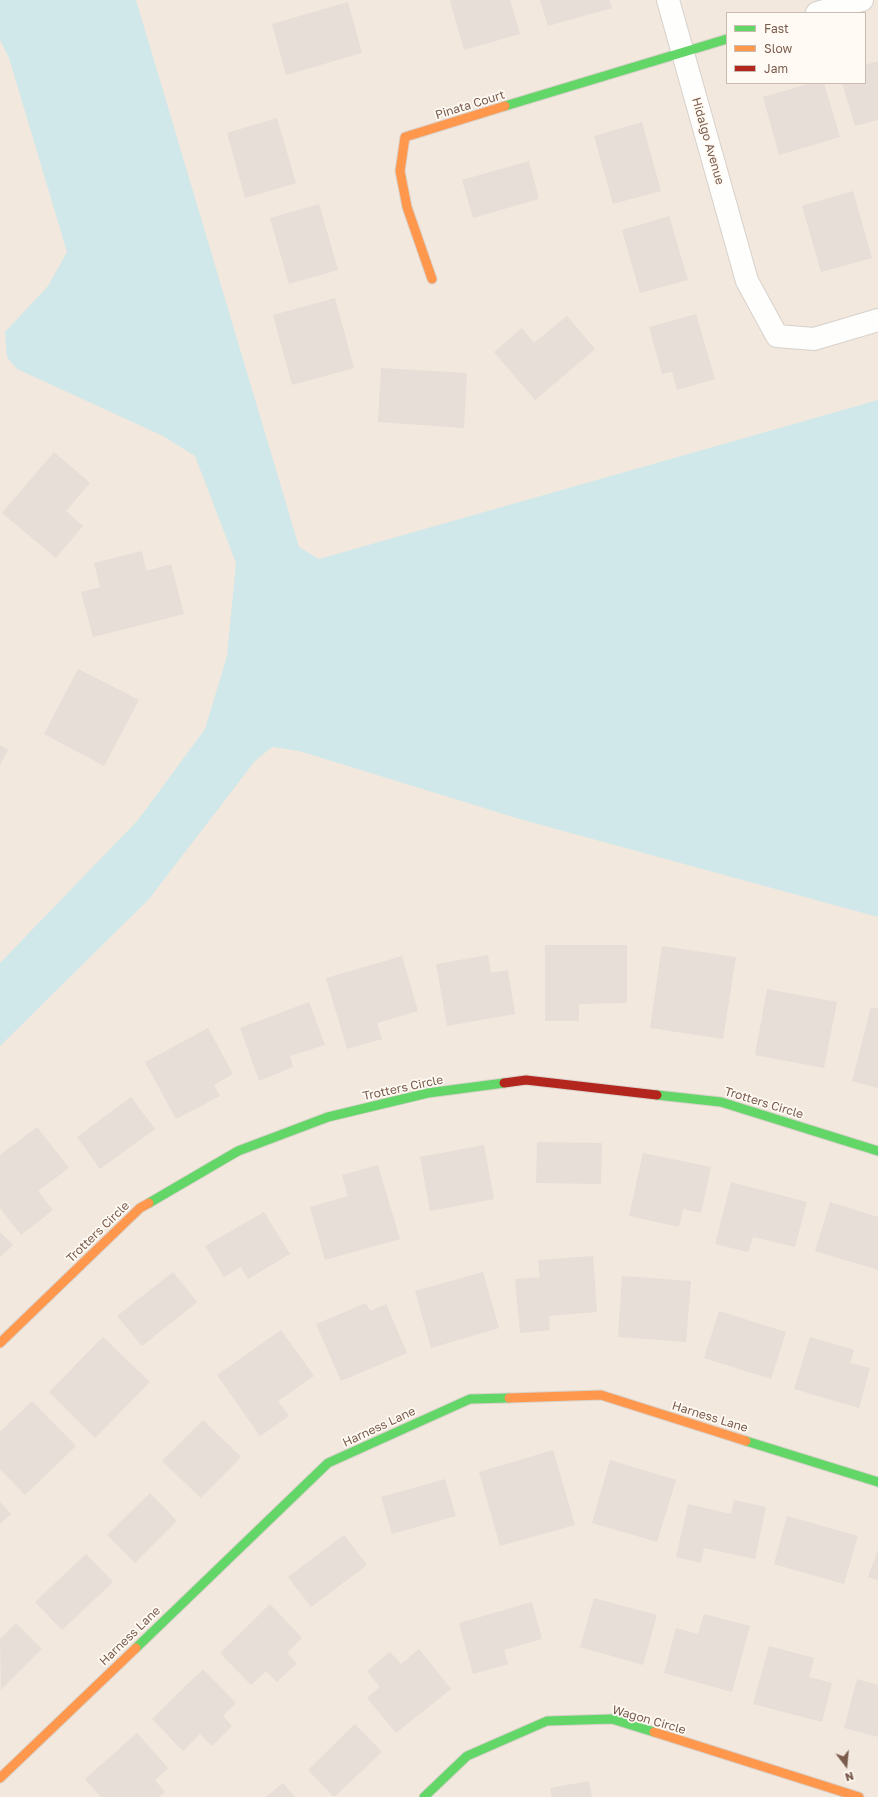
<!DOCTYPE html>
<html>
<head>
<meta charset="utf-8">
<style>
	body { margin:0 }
	#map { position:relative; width:878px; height:1797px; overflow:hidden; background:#f9f5f0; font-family:"Golos Text",sans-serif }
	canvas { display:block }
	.legend { position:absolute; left:726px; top:12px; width:140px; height:72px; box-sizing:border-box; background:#fffaf3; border:1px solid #cabbb1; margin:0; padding:5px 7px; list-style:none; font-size:12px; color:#7a5c4d }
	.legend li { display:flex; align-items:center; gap:8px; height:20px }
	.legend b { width:20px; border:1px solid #cabbb1 }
	.north { position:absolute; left:826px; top:1745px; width:40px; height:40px; -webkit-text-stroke:3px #fffaf3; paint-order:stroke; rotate:164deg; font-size:11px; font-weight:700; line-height:16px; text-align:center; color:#7a5c4d }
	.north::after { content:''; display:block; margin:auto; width:14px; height:18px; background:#7a5c4d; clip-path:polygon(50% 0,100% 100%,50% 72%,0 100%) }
</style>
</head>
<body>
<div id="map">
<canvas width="878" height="1797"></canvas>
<ul class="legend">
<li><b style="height:5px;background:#63d668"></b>Fast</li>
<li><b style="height:5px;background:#ff974d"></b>Slow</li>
<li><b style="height:5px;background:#b3261e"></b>Jam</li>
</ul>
<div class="north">N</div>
</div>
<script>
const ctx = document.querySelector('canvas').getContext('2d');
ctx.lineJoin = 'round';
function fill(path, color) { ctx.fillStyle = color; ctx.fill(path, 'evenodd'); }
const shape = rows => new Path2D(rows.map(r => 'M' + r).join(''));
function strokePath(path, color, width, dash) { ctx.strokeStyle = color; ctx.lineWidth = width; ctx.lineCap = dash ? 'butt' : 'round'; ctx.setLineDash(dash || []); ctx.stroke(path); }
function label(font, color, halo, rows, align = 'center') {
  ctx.font = font + ' "Golos Text",sans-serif'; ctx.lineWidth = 3.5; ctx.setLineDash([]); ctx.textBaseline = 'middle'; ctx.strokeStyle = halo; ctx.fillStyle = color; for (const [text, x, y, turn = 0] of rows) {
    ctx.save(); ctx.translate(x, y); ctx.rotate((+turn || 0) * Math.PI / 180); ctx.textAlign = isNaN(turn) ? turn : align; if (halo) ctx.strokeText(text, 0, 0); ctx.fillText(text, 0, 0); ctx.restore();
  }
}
fill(shape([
	[0,0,878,0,878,1797,0,1797],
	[727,13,865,13,865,83,727,83]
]), '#f2e8de');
fill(shape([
	[0,0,136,0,299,547,319,559,878,400,878,917,523,820,299,751,272,747,255,761,149,899,0,1046,0,963,138,820,205,729,227,656,236,563,195,456,163,436,17,369,7,357,5,332,48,286,67,252,9,58,0,40]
]), '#d0e8ea');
fill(shape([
	[453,0,510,0,520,34,464,50,450,1],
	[540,0,609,0,612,8,548,26],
	[348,2,362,53,286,75,272,24],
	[878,61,878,120,855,126,842,83,865,83,865,65],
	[812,83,824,83,840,137,779,155,763,97],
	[277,118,296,183,245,198,227,133],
	[642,122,661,191,613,204,594,136],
	[529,161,539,199,473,218,462,180],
	[853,191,872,258,821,272,802,206],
	[319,204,338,270,289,284,270,218],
	[669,216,688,280,640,293,622,230],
	[335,298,354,368,292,385,273,315],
	[696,314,715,379,677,390,672,372,662,374,649,327],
	[567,316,595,349,535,400,494,352,522,328,534,343],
	[381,368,467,373,464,428,378,422],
	[54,452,90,483,66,511,83,526,56,558,2,513],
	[142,551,146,571,171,564,184,614,93,637,81,592,100,587,94,563],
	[78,669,139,700,104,766,44,734],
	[0,745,8,750,0,765],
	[545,945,627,945,627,1003,579,1004,579,1021,545,1021],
	[662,946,736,957,723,1039,650,1028],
	[488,955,491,973,508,970,515,1014,447,1026,436,964],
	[402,956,418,1011,377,1023,382,1039,347,1049,326,978],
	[767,989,837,1002,824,1068,755,1055],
	[309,1002,325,1045,290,1056,293,1067,259,1081,240,1028],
	[871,1007,878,1009,878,1088,852,1081],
	[208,1028,233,1074,214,1085,220,1096,176,1119,145,1062],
	[131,1097,155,1129,100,1169,77,1137],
	[37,1127,69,1168,38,1191,53,1210,21,1235,0,1208,0,1155],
	[537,1142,602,1143,601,1184,536,1183],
	[484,1145,494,1199,430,1211,420,1157],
	[643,1153,711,1167,701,1213,683,1209,679,1227,629,1216],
	[378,1165,400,1239,325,1260,310,1207,348,1196,342,1175],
	[731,1182,807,1202,795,1247,753,1237,748,1252,715,1244],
	[830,1202,878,1217,878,1270,815,1251],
	[264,1212,290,1254,248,1279,241,1267,224,1277,205,1246],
	[0,1232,13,1245,0,1257],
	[593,1256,597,1312,549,1316,550,1330,520,1333,515,1279,540,1277,538,1260],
	[173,1272,197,1302,142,1346,117,1316],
	[483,1272,499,1328,431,1348,415,1291],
	[622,1276,691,1281,686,1342,618,1337],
	[366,1303,370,1311,386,1304,407,1353,341,1381,316,1324],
	[719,1311,786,1332,771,1379,704,1358],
	[281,1330,314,1376,278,1401,289,1416,260,1436,217,1375],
	[103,1337,150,1382,95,1438,49,1392],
	[810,1337,854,1350,850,1363,870,1368,859,1408,794,1389],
	[32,1401,76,1446,25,1495,0,1469,0,1432],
	[203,1420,241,1457,201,1498,162,1461],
	[553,1450,575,1525,500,1546,479,1472],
	[610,1460,676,1480,657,1542,592,1523],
	[445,1479,456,1516,392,1534,381,1497],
	[150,1493,177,1521,135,1563,107,1535],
	[734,1500,766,1507,755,1559,704,1548,701,1563,676,1557,688,1504,731,1514],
	[0,1502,11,1514,0,1524],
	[787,1516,858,1536,844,1584,774,1564],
	[344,1535,367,1565,311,1607,288,1577],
	[878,1550,878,1580,868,1577],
	[86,1554,113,1582,62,1630,35,1602],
	[594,1598,657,1615,643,1665,580,1647],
	[532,1602,542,1639,504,1650,508,1664,473,1674,459,1623],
	[270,1604,302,1638,287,1653,297,1663,277,1682,266,1671,251,1685,220,1653],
	[704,1614,750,1626,732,1692,664,1673,676,1628,698,1634],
	[16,1623,42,1649,1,1690,0,1639],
	[769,1646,814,1658,809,1677,832,1683,822,1722,753,1704],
	[419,1649,451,1689,396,1733,367,1698,380,1687,367,1671,390,1652,401,1664],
	[203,1669,236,1703,223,1716,232,1726,212,1746,200,1734,183,1751,152,1719],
	[857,1679,878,1685,878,1737,844,1728],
	[355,1724,382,1752,334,1797,308,1770],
	[137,1733,168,1768,155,1780,165,1792,159,1797,101,1797,85,1779],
	[589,1781,592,1797,552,1797,550,1788],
	[283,1783,295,1797,266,1797]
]), '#e6ded7');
const street = shape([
	[668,0,747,281,777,336,814,339,878,320],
	[817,13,862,0]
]);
const fast = shape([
	[505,106,727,39],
	[657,1095,721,1102,878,1151],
	[149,1203,238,1151,328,1117,428,1093,504,1083],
	[746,1441,878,1482],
	[136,1648,328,1463,470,1399,509,1398],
	[424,1797,467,1756,547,1721,612,1719,654,1732]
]);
const slow = shape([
	[432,279,407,207,400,171,405,137,505,106],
	[0,1343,140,1208,149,1203],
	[509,1398,601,1395,746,1441],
	[654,1732,859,1797],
	[0,1778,136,1648]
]);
const jam = shape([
	[504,1083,526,1080,657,1095]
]);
strokePath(street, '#d7d1cb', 24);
strokePath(fast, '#d9d2cb', 11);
strokePath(slow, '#d9d2cb', 11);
strokePath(jam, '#d9d2cb', 11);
strokePath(street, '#fefefd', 22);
strokePath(fast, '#63d668', 9);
strokePath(slow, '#ff974d', 9);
strokePath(jam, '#b3261e', 9);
label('12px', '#7a5c4d', '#fffaf3', [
	["Pinata Court",470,105,-17],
	["Hidalgo Avenue",708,141,74],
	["Trotters Circle",403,1088,-12],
	["Trotters Circle",764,1103,17],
	["Trotters Circle",98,1232,-44],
	["Harness Lane",710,1417,17],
	["Harness Lane",379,1427,-25],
	["Harness Lane",130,1636,-44],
	["Wagon Circle",649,1720,16]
]);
</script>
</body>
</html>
